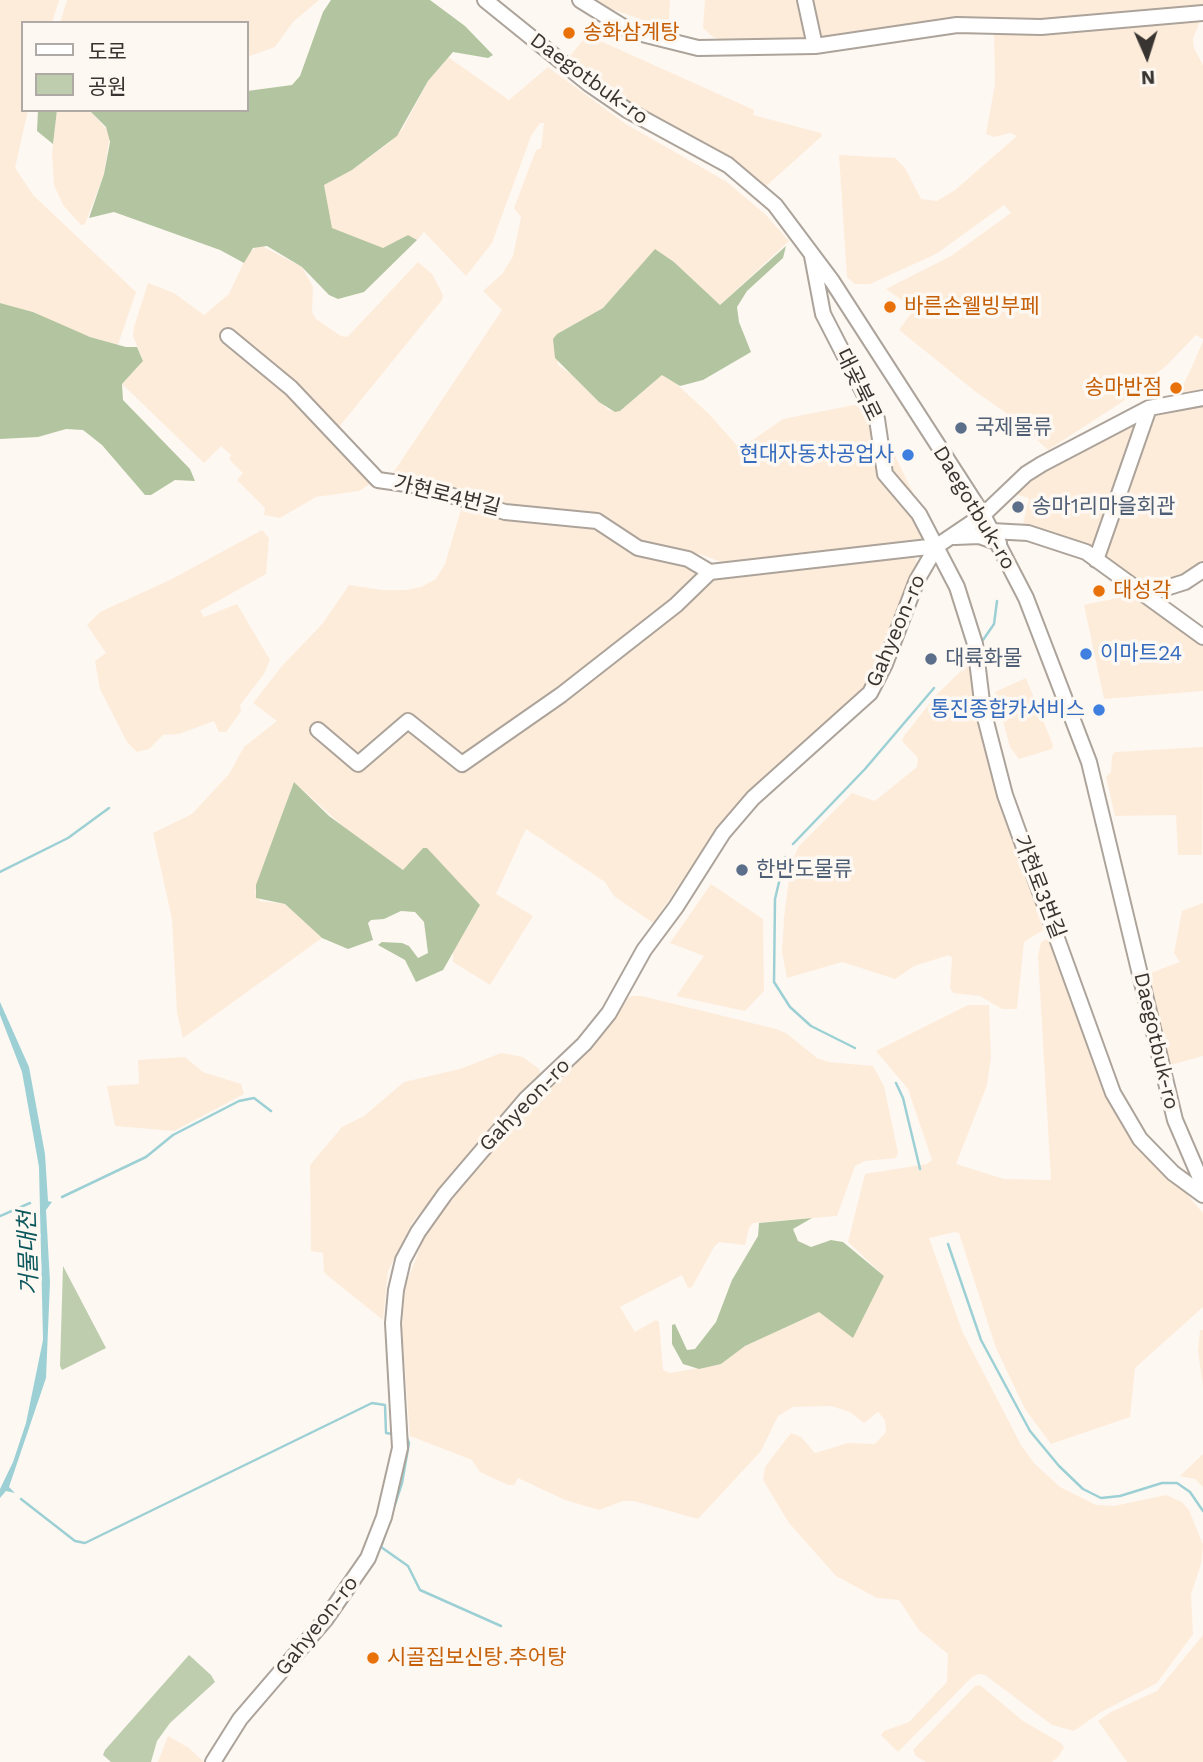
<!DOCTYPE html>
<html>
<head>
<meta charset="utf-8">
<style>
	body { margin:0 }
	#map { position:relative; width:1203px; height:1762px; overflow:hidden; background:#fef8f2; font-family:"Work Sans","Noto Sans KR",sans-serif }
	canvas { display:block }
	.legend { position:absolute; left:21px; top:21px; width:228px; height:91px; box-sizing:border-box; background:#fef8f2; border:2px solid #afaaa5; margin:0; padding:9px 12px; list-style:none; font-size:21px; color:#383431 }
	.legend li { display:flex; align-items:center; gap:14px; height:35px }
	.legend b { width:35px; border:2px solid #afaaa5 }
	.north { position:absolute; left:1112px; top:21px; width:70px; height:70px; -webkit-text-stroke:5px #fef8f2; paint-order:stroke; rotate:177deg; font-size:19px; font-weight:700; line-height:28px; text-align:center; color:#383431 }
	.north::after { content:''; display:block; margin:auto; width:24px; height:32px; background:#383431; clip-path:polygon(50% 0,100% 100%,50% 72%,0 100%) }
</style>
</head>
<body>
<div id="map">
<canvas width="1203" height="1762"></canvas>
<ul class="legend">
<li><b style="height:9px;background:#fff"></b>도로</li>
<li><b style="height:19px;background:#bdcdae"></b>공원</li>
</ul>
<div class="north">N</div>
</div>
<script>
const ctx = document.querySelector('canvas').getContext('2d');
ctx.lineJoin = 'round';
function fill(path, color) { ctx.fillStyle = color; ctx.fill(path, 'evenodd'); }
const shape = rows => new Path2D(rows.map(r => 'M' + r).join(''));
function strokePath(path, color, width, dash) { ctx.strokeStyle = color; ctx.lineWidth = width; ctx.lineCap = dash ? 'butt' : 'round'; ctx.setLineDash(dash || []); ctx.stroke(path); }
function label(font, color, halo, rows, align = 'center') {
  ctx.font = font + ' "Work Sans","Noto Sans KR",sans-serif'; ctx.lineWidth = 7; ctx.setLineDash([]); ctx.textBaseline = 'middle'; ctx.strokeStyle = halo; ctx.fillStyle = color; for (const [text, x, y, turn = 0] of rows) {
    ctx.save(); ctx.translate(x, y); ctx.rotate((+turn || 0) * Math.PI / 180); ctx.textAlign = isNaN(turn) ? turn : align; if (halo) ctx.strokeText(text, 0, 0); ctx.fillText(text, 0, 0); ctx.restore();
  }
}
fill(shape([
	[0,0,59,0,52,23,23,23,23,110,28,110,15,168,34,196,136,292,118,345,77,333,33,312,0,303],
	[67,0,319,0,293,22,275,47,247,57,247,23,60,23],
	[588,0,670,0,669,22,665,25,651,23,606,7,602,10],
	[705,0,801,0,807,40,724,41,713,37,703,28],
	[809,0,1203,0,1203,6,824,39,818,35],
	[1202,16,1193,39,1194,48,1203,65,1203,339,1196,335,1167,365,1122,402,1048,450,1016,420,976,392,899,330,914,309,886,289,951,256,1011,213,1004,205,936,254,870,284,855,284,847,277,839,155,895,158,905,168,921,199,937,201,955,190,1017,136,1010,133,994,137,986,134,995,84,994,31],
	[587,35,754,110,753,115,821,133,822,136,765,187,626,104,567,60],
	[448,57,509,100,548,67,626,124,727,182,766,215,789,241,720,305,674,262,655,250,603,308,557,334,558,365,581,381,608,410,620,411,662,375,667,375,709,414,740,449,783,419,864,403,884,433,918,503,926,539,920,543,724,563,700,554,642,544,613,527,506,507,391,476,502,310,483,291,502,274,513,256,521,217,514,208,536,150,541,148,544,123,540,123,531,136,492,243,466,276,424,232,417,240,408,235,383,249,331,228,324,185,352,170,389,143,403,128,428,81],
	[57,110,89,110,110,133,104,174,85,224,81,225,63,205,54,185,52,153],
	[260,245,302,267,313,287,312,312,316,319,341,336,347,337,353,331,418,262,432,274,443,295,442,300,331,437,370,484,359,491,316,497,280,518,264,515,265,508,237,480,243,473,229,459,231,455,221,446,204,463,122,384,143,361,133,336,134,327,148,283,174,293,204,315,229,294,248,253],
	[1203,341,1203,394,1178,395,1190,371],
	[1203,401,1203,566,1147,590,1100,557,1152,411],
	[1139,421,1094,550,1023,524,1029,498,1014,494,1028,477],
	[462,506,587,523,624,549,686,565,703,575,913,554,917,563,876,669,862,692,730,812,653,923,614,896,605,882,526,829,496,894,533,916,490,985,453,962,453,952,480,905,423,848,404,871,347,830,294,782,255,893,260,901,285,904,322,938,183,1038,177,1013,172,919,153,833,192,814,229,774,244,747,277,721,253,703,282,666,323,623,349,585,382,590,406,590,421,587,436,579,445,564],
	[262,530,269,538,266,574,200,611,204,617,237,604,270,660,264,674,240,705,241,711,226,732,219,732,214,721,179,734,163,735,149,749,137,752,127,742,100,689,95,661,106,653,87,625,100,612,172,579],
	[1132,595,1142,595,1203,640,1203,691,1104,699,1084,605],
	[966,666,973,671,1048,927,1024,942,1017,1009,1002,1009,980,996,954,993,950,989,952,958,949,955,914,966,895,979,842,962,787,978,782,952,784,918,791,863,799,846,852,793,875,801,917,767,918,758,902,741,904,736,937,694],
	[1026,678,1053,745,1052,749,1019,759,1010,747,995,692],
	[1203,747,1202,855,1178,855,1176,815,1115,816,1106,777,1111,772,1112,756,1115,752],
	[711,884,763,919,764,991,745,1011,676,996,704,956,670,943],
	[1203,903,1203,1056,1167,1066,1145,975,1180,962,1174,953,1182,911],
	[1053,936,1097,1064,1179,1185,1203,1213,1203,1307,1135,1368,1130,1417,1051,1444,1025,1409,996,1348,959,1233,955,1232,929,1238,963,1333,1021,1445,1034,1463,1060,1487,1096,1505,1114,1506,1166,1495,1182,1502,1189,1510,1203,1545,1201,1564,1191,1594,1193,1634,1157,1683,1101,1712,1074,1731,1052,1725,985,1675,979,1674,972,1677,898,1752,881,1735,884,1731,909,1722,947,1682,948,1654,919,1630,899,1600,877,1598,836,1576,789,1523,763,1480,765,1467,791,1433,801,1437,815,1453,848,1443,875,1444,886,1432,885,1420,878,1412,864,1423,850,1412,831,1406,793,1407,778,1416,761,1451,698,1519,634,1501,623,1501,599,1510,565,1500,518,1478,514,1485,508,1485,480,1472,472,1460,410,1436,402,1330,405,1287,425,1235,478,1166,523,1115,586,1054,621,1002,632,996,642,996,776,1029,786,1033,817,1058,829,1062,873,1066,884,1086,898,1153,896,1158,865,1161,855,1166,837,1216,753,1223,749,1228,745,1245,719,1242,714,1247,692,1287,688,1288,682,1275,620,1307,635,1332,656,1320,659,1322,663,1370,670,1373,721,1364,745,1346,819,1312,853,1337,884,1276,848,1242,865,1174,927,1164,932,1160,908,1089,876,1051,968,1005,989,1005,991,1057,987,1085,956,1164,1004,1179,1051,1180,1038,956,1041,942],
	[501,1053,523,1057,539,1069,541,1074,479,1142,412,1223,388,1271,383,1320,328,1276,324,1272,323,1253,311,1251,310,1165,342,1127,364,1116,404,1082,460,1069],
	[185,1057,203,1072,241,1084,244,1094,174,1131,115,1126,107,1086,139,1084,138,1060],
	[1200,1330,1203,1330,1203,1386,1198,1351],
	[1203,1454,1203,1487,1195,1479,1180,1476],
	[1203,1635,1203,1762,1127,1762,1098,1721,1111,1712,1157,1691],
	[980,1685,1023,1721,1061,1743,1064,1747,1059,1756,1052,1762,926,1762,916,1756,913,1750,975,1686],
	[168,1736,189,1748,204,1762,158,1762]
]), '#feecdb');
fill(shape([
	[63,1266,106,1348,62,1370,60,1366],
	[189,1655,211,1675,215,1682,170,1723,157,1741,151,1762,111,1762,103,1755,105,1750]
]), '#bdcdae');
fill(shape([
	[331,0,430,0,465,26,493,55,488,58,453,52,428,81,397,136,352,170,324,185,332,228,383,248,408,235,417,240,364,292,338,299,329,295,302,267,267,246,253,248,244,263,220,250,114,212,89,218,104,174,110,142,106,127,89,110,247,110,247,91,292,85,300,76,323,12],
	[38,110,57,110,53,144,37,131],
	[786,246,783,258,747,291,737,307,739,322,751,352,703,380,680,386,662,375,620,411,615,412,599,402,555,358,553,339,557,334,603,308,655,249,674,262,720,305],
	[0,303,33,312,90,337,126,347,137,347,143,361,122,384,123,400,190,469,195,481,175,480,151,495,145,495,102,445,83,430,66,429,38,437,0,439],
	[294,782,329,816,403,870,423,848,427,848,480,905,443,970,416,982,405,960,378,945,382,942,402,943,409,946,418,958,428,953,424,922,415,912,401,911,384,919,371,920,368,923,373,940,348,949,322,938,285,904,256,898,256,885],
	[812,1218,793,1229,798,1241,811,1247,831,1240,843,1242,884,1276,853,1338,819,1312,745,1346,721,1364,699,1369,683,1364,672,1344,672,1325,675,1324,687,1350,695,1349,716,1322,732,1280,758,1236,759,1223]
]), '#b3c5a0');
fill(shape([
	[0,1002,29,1067,45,1154,48,1201,52,1202,46,1210,50,1282,46,1378,9,1487,15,1493,6,1491,0,1498,0,1489,13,1462,26,1423,43,1340,39,1167,22,1072,0,1015]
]), '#9cd0d5');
strokePath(shape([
	[983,640,994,624,997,601],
	[793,844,865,769,934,688],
	[785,857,775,899,774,982,790,1007,811,1026,855,1048],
	[0,872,68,838,109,808],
	[896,1083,903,1098,920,1169],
	[62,1197,146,1157,173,1135,239,1101,254,1098,271,1111],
	[0,1216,30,1203],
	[948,1244,981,1340,1030,1431,1059,1466,1083,1489,1101,1498,1120,1496,1162,1483,1177,1483,1190,1492,1203,1511],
	[406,1436,409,1443,402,1483,381,1547,408,1566,420,1590,501,1626],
	[21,1499,75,1541,85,1543,372,1403,385,1405,386,1433,392,1434]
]), '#9cd0d5', 2.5);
const minor = shape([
	[485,0,589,84,627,110,728,165,775,205,832,281,983,515,1026,598,1089,762,1175,1120,1203,1185],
	[580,0,630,31,698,48,815,46,957,25,1041,27,1203,13],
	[805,0,815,46],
	[812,256,823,314,877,419,885,474,919,514,957,587,975,644,983,710,1005,795,1113,1093,1140,1139,1173,1173,1203,1195],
	[228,336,291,388,378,480,420,486,505,512,597,521,638,548,688,559,710,572,937,546],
	[992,531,1028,533,1086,552,1203,637],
	[955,537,979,536,999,543],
	[1096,560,1149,408],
	[1147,594,1185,582,1203,570],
	[318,730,358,764,408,721,462,764,561,695,676,605,710,572],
	[213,1762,240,1719,325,1620,368,1558,384,1517,400,1448,393,1323,396,1290,403,1260,418,1232,445,1194,526,1099,584,1044,609,1013,644,950,676,907,723,833,753,798,870,693,885,664,917,580,937,546,983,515,1026,474,1042,464,1149,408,1203,398]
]);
strokePath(minor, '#aca39a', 18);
strokePath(minor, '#fff', 14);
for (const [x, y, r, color] of [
	[569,33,7,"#e8710a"],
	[890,307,7,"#e8710a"],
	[1176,388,7,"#e8710a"],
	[961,428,7,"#5c6f8a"],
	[908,455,7,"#3f7fe0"],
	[1018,507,7,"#5c6f8a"],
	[1099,591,7,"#e8710a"],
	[1086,654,7,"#3f7fe0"],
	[931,659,7,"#5c6f8a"],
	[1099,710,7,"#3f7fe0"],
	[742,870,7,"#5c6f8a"],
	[373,1658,7,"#e8710a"]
]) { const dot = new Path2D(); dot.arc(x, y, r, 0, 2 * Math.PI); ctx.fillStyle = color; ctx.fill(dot); strokePath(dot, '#fef8f2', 2.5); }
label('21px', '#c56008', '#fef8f2', [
	["송화삼계탕",583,33],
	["바른손웰빙부페",904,307],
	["송마반점",1162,388,"right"],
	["대성각",1113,591],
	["시골집보신탕.추어탕",387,1658]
], 'left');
label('21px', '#383431', '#fef8f2', [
	["Daegotbuk-ro",589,79,36],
	["대곶북로",858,385,64],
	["가현로4번길",447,496,14],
	["Daegotbuk-ro",974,508,59],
	["Gahyeon-ro",896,631,-67],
	["가현로3번길",1039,887,69],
	["Daegotbuk-ro",1156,1041,77],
	["Gahyeon-ro",525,1105,-46],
	["Gahyeon-ro",317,1626,-52]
]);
label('21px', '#4e5e75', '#fef8f2', [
	["국제물류",975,428],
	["송마1리마을회관",1032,507],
	["대륙화물",945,659],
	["한반도물류",756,870]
], 'left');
label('21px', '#366cbe', '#fef8f2', [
	["현대자동차공업사",894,455],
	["이마트24",1100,654,"left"],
	["통진종합카서비스",1085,710]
], 'right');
label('italic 23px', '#0a575c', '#fef8f2', [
	["거물대천",29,1253,-92]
]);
</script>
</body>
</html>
